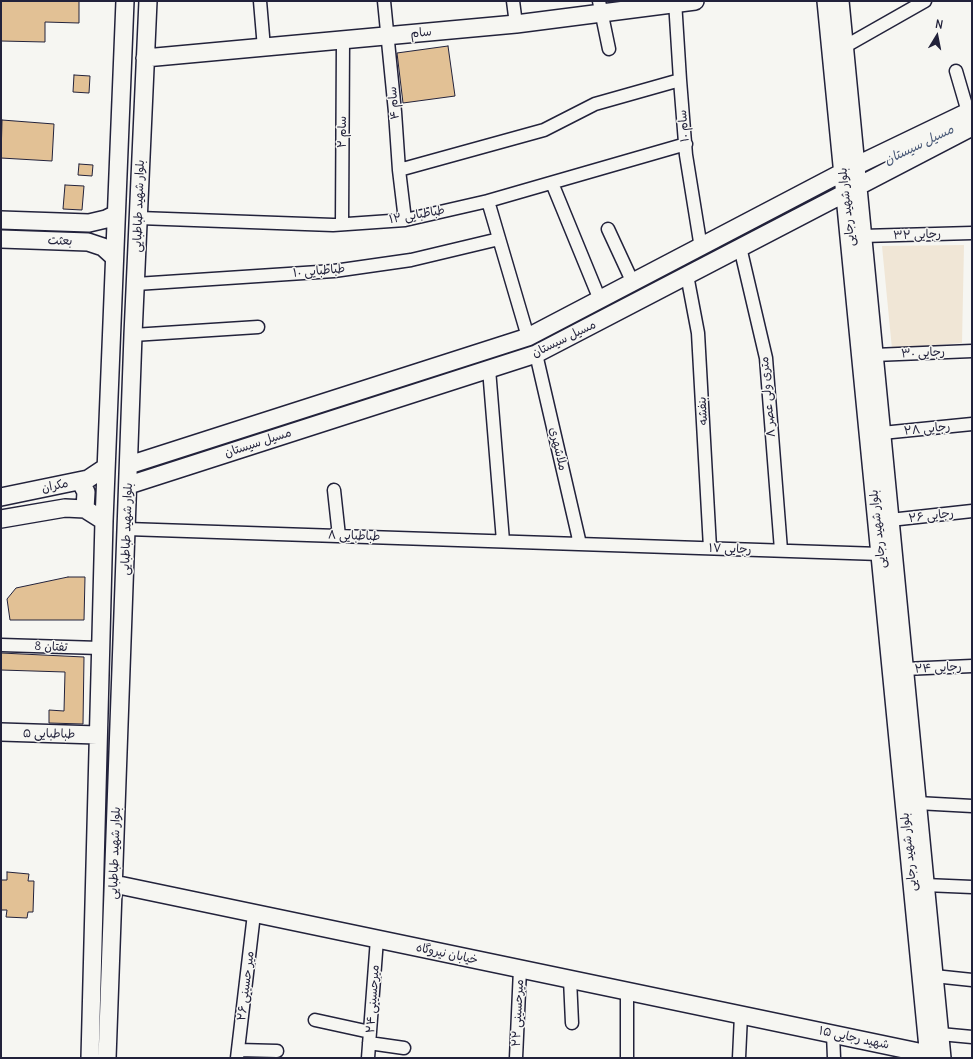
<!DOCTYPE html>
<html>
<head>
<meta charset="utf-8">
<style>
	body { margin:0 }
	#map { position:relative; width:973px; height:1059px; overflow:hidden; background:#f6f6f2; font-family:Delius,sans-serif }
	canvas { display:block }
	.frame { position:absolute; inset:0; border:2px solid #22223b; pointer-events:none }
	.north { position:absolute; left:917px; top:16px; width:40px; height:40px; -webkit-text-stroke:3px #f6f6f2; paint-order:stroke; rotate:10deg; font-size:11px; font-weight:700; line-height:16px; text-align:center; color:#22223b }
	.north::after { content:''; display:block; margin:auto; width:14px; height:18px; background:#22223b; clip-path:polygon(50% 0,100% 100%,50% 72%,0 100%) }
</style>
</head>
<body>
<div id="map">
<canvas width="973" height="1059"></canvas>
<div class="frame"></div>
<div class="north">N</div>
</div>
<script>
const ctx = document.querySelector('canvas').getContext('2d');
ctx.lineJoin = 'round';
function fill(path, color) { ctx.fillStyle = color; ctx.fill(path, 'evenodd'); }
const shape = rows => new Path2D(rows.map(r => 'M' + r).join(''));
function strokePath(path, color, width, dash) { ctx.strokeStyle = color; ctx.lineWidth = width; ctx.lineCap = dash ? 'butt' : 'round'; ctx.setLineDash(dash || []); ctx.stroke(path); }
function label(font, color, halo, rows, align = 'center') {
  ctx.font = font + ' Delius,"Playpen Sans Arabic",sans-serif'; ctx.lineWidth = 3; ctx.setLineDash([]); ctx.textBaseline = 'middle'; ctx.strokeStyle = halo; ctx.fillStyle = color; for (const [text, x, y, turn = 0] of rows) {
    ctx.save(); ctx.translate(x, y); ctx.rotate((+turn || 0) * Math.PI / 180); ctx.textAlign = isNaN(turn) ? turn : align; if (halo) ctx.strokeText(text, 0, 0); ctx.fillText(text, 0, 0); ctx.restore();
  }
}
fill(shape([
	[964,245,962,343,892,349,882,246]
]), '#f0e6d6');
strokePath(shape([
	[866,171,935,137],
	[610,306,747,232]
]), '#9ed4fd', 12);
const building = shape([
	[1,1,79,1,79,23,45,22,45,42,1,41,1,1],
	[448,46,455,96,403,103,397,53,448,46],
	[74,75,90,76,89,93,73,92,74,75],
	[2,120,54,124,52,161,1,158,2,120],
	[79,164,93,165,92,176,78,175,79,164],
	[65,185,84,186,82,210,63,209,65,185],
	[68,577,85,577,84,620,10,620,7,599,16,588,68,577],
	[1,653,84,657,83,724,49,723,49,710,64,711,65,672,1,670,1,653],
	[7,872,29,874,28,881,34,881,33,912,28,912,27,918,6,917,7,910,1,910,1,880,7,880,7,872]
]);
fill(building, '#e2c195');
strokePath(building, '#22223b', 1);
const street = shape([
	[260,1,264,48],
	[384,1,395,112,399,170],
	[513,1,516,24],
	[599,1,609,49],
	[675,1,680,80,686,155,701,248],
	[844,47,925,1],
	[956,71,968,112],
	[552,183,600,300],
	[488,201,528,337],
	[139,218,333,225,405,220,488,201,686,144],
	[405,220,399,170,544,130,595,104,680,80],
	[342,224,343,41],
	[608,229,633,283],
	[862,236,972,233],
	[740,247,766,358,781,550],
	[687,275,698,333,710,548],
	[136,284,334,271,411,260,499,239],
	[133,335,258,327],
	[536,354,580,544],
	[874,355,972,351],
	[489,369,503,541],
	[882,433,972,424],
	[334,490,339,536],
	[890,520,972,511],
	[127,529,880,554],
	[1,645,100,648],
	[904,669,972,666],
	[917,803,972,806],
	[925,885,972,887],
	[934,976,972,980],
	[570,979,572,1023],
	[627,991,627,1058],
	[315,1020,370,1032],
	[833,1034,834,1058],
	[940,1034,972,1037],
	[369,1043,404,1048],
	[238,1050,277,1051],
	[237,1058,254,914],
	[368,1058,377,939],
	[516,1058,520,969],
	[739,1058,741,1015]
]);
const secondary = shape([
	[826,1,929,1058],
	[840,1,942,1058],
	[145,58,516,24,695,1],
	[1,220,89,223,106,219,116,214],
	[1,239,88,242,103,247,114,257],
	[129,465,528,337,843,172,972,110],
	[80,481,86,492,85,509],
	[129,485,536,354,972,127],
	[1,497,88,479,106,467],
	[1,519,65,508,85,509,104,521],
	[1,732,97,735],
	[114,884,928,1054],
	[90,1058,104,521,125,1],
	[107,1058,133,335,148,1]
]);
strokePath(street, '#22223b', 15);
strokePath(secondary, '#22223b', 20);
strokePath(street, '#f6f6f2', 12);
strokePath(secondary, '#f6f6f2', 17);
label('12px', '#22223b', '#f6f6f2', [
	["سام",421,33,-6],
	["سام ۴",394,103,-95],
	["سام ۱۰",684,126,-95],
	["سام ۲",343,132,-90],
	["بلوار شهید طباطبایی",139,206,-88],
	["بلوار شهید رجایی",847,207,-96],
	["طباطبایی ۱۲",417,215,-10],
	["رجایی ۳۲",917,235,-2],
	["بعثت",60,241,2],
	["طباطبایی ۱۰",319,271,-5],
	["مسیل سیستان",564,339,-26],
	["رجایی ۳۰",923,353,-3],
	["۸ متری ولی عصر",768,397,-95],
	["بنفشه",703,411,-93],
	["رجایی ۲۸",927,429,-6],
	["مسیل سیستان",258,443,-18],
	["ملاشهری",558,449,77],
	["مکران",55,486,-12],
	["رجایی ۲۶",931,516,-7],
	["بلوار شهید طباطبایی",127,529,-88],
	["بلوار شهید رجایی",878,529,-96],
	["طباطبایی ۸",354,536,2],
	["رجایی ۱۷",730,549,2],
	["تفتان 8",51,647,2],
	["رجایی ۲۴",938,668,-3],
	["طباطبایی ۵",49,734,1],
	["بلوار شهید رجایی",909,852,-96],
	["بلوار شهید طباطبایی",115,853,-88],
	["خیابان نیروگاه",447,954,12],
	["میر حسینی ۲۶",246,986,-83],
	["میرحسینی ۲۴",373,999,-86],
	["میرحسینی ۲۲",518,1013,-87],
	["شهید رجایی ۱۵",854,1038,12]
]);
label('italic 13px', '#475775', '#f6f6f2', [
	["مسیل سیستان",919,145,-26]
]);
</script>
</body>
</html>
